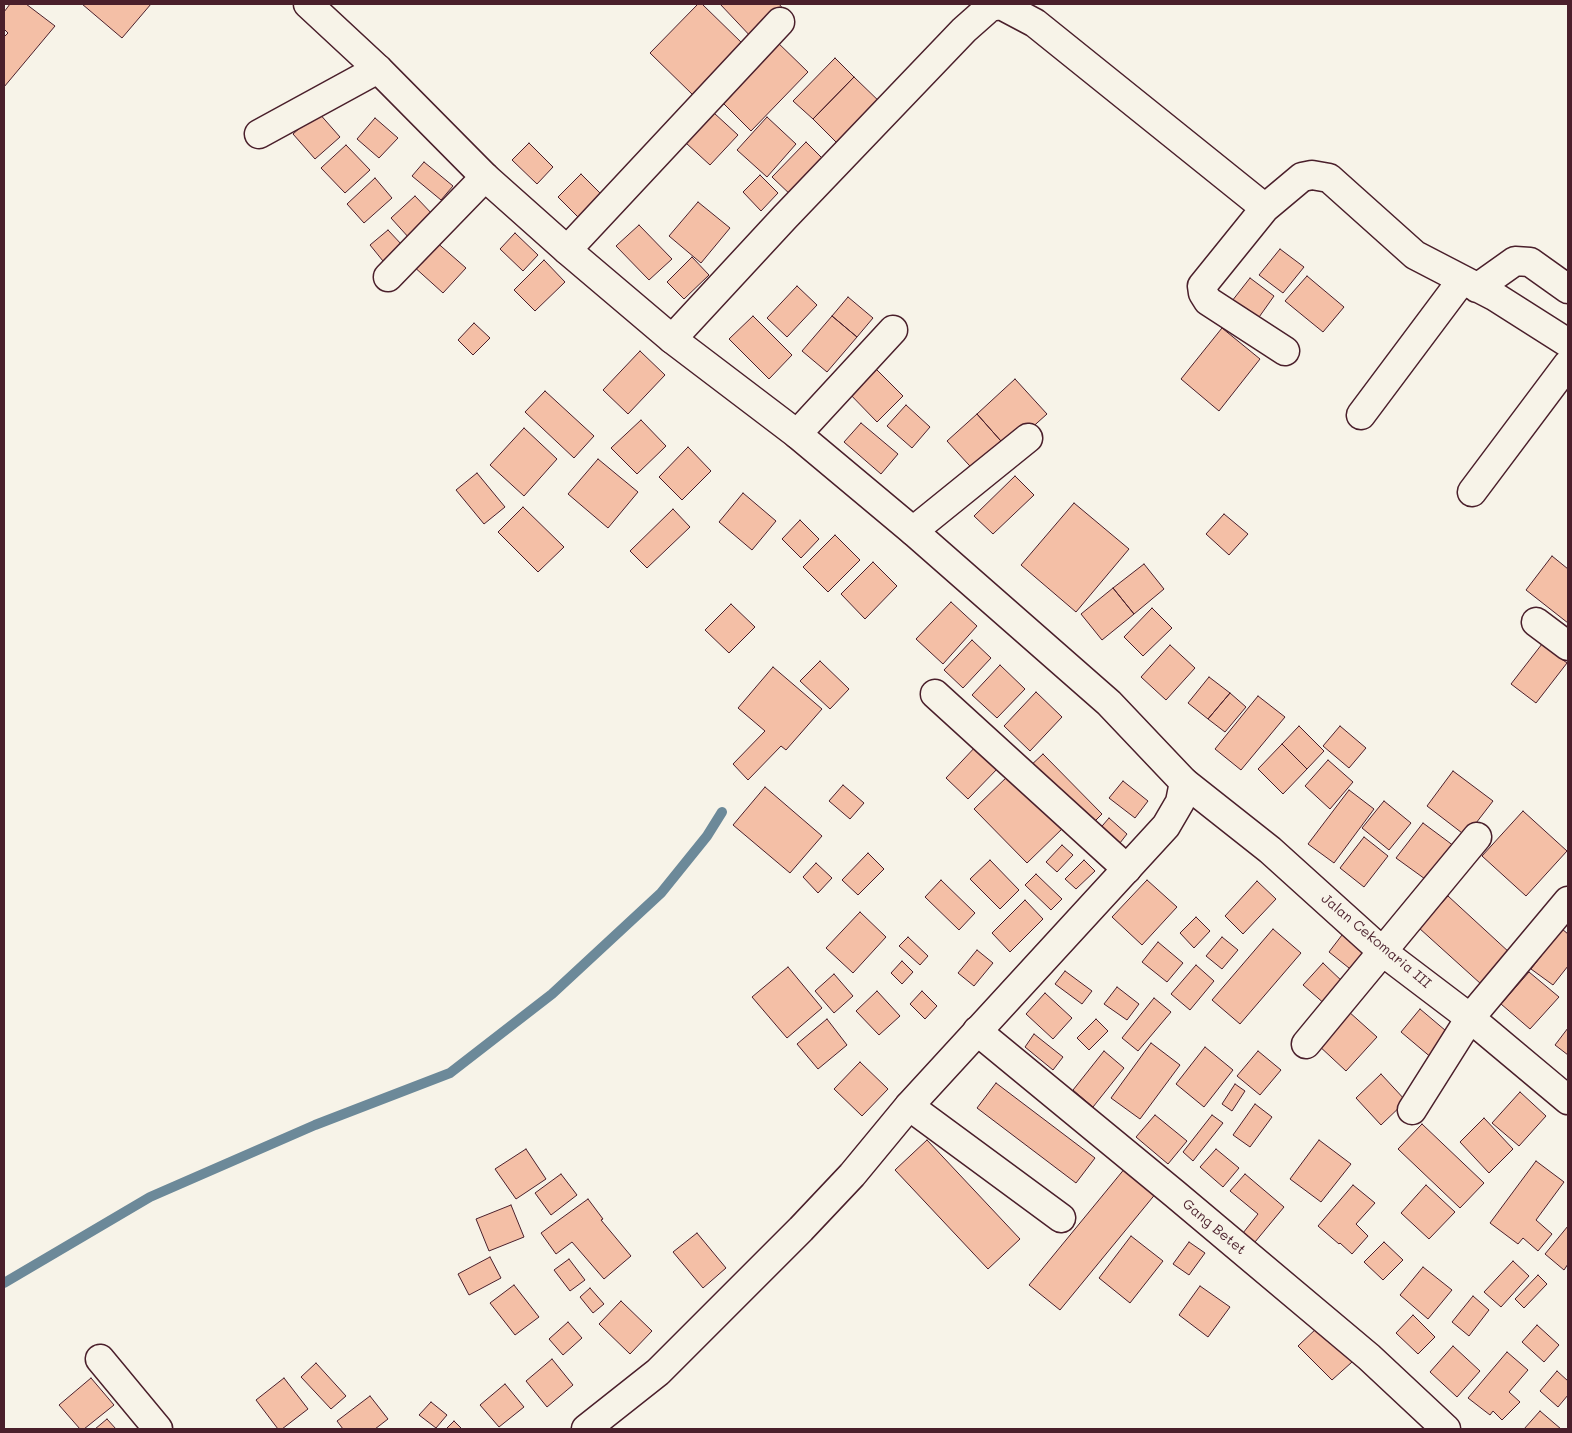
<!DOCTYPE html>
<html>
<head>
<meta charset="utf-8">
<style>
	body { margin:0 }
	#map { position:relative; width:1572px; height:1433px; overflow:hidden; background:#f7f3e8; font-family:Mali,sans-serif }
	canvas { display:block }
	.frame { position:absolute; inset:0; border:5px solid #4a1f2b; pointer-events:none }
</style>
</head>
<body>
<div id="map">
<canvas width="1572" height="1433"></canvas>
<div class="frame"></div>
</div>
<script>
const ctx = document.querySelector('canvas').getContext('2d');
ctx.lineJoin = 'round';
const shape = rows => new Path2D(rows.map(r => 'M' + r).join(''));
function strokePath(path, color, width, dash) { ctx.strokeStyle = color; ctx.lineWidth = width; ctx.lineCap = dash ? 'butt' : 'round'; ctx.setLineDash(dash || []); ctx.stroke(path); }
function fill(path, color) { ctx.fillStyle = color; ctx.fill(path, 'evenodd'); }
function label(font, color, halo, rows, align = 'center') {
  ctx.font = font + ' Mali,sans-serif'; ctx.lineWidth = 4; ctx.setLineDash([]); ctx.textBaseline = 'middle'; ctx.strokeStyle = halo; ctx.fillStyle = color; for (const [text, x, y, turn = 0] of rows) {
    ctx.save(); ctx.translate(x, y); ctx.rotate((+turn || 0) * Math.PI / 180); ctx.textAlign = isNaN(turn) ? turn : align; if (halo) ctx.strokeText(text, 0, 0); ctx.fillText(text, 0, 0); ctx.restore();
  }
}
strokePath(shape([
	[4,1283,150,1197,315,1125,450,1073,552,994,661,893,707,836,722,812]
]), '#6c8999', 10);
const building = shape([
	[10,4,26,4,55,26,4,87,4,37,8,33,4,29,4,12,10,4],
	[82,4,151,4,122,38,82,4],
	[698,4,702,4,744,45,694,96,650,53,698,4],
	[720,4,779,4,785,11,754,40,720,4],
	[773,38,808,72,751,131,716,96,773,38],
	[835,58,854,77,813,119,793,101,835,58],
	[854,77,884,106,842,148,813,119,854,77],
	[318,112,340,137,315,159,293,134,318,112],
	[714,113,738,135,710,165,686,143,714,113],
	[767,117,796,144,767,177,737,150,767,117],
	[375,118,398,138,379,158,357,139,375,118],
	[806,142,827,163,794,198,772,177,806,142],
	[529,143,553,167,537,184,512,160,529,143],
	[346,145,370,170,345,193,321,168,346,145],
	[424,162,453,186,441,200,412,176,424,162],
	[581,174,602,195,579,218,558,197,581,174],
	[760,175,778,193,761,211,743,192,760,175],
	[375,178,392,198,364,223,347,204,375,178],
	[415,196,434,216,410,239,391,218,415,196],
	[698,202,730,228,701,263,669,236,698,202],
	[639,225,672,259,649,280,616,246,639,225],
	[388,230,402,245,383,261,370,245,388,230],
	[515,233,538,255,523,271,500,249,515,233],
	[434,240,466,268,443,293,412,265,434,240],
	[1280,249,1304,267,1283,293,1259,275,1280,249],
	[692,257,709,275,684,299,667,282,692,257],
	[544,260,565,282,535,311,514,290,544,260],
	[1307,276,1344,307,1323,332,1285,301,1307,276],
	[1250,278,1274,296,1257,320,1232,301,1250,278],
	[797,286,817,305,787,337,767,318,797,286],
	[848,297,873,318,857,337,832,316,848,297],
	[753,316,792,355,769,379,729,339,753,316],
	[832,316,857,337,827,372,802,351,832,316],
	[474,323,490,338,473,355,458,340,474,323],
	[1222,328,1260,359,1219,411,1181,379,1222,328],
	[640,351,665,375,628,414,603,390,640,351],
	[872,365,903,396,877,422,846,390,872,365],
	[1015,379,1047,414,1008,449,977,414,1015,379],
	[545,391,594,436,574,458,525,412,545,391],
	[906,405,930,427,912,448,887,426,906,405],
	[977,414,1008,449,979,476,947,441,977,414],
	[641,420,666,446,637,474,611,448,641,420],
	[861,423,898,454,881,474,844,442,861,423],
	[524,428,557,459,524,496,490,465,524,428],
	[688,447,711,471,682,500,659,477,688,447],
	[598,459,638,492,608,528,568,494,598,459],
	[477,473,505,507,484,524,456,490,477,473],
	[1015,476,1034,495,993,534,974,516,1015,476],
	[743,493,776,521,752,550,719,522,743,493],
	[1074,503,1129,549,1076,612,1021,565,1074,503],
	[523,507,564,547,538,572,498,532,523,507],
	[673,509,690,527,647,568,630,551,673,509],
	[1224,514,1248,534,1229,555,1206,534,1224,514],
	[800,520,819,539,801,558,782,539,800,520],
	[835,535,860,560,828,592,803,567,835,535],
	[1552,556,1568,569,1568,623,1526,590,1552,556],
	[873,562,897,586,865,619,841,594,873,562],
	[1144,564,1164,589,1134,614,1113,588,1144,564],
	[1113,588,1134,614,1102,640,1081,614,1113,588],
	[951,602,977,626,943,664,916,639,951,602],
	[731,604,755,627,729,653,705,630,731,604],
	[1152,608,1172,628,1143,656,1124,637,1152,608],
	[972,640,991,658,963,688,944,670,972,640],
	[1542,644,1567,663,1536,703,1511,684,1542,644],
	[1170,645,1195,668,1166,700,1141,677,1170,645],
	[820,661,849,689,830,709,800,681,820,661],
	[1000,665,1025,689,997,718,972,695,1000,665],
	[773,667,822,709,786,750,781,746,748,780,733,764,765,731,738,708,773,667],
	[1209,677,1230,693,1208,719,1188,703,1209,677],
	[1036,692,1062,717,1030,751,1004,726,1036,692],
	[1230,693,1246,707,1225,732,1208,719,1230,693],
	[1258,696,1285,717,1241,770,1215,749,1258,696],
	[1299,726,1324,751,1307,769,1282,744,1299,726],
	[1340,726,1366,748,1349,768,1323,746,1340,726],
	[978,744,1000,766,968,799,946,778,978,744],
	[1282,744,1307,769,1283,794,1258,769,1282,744],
	[1043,754,1102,814,1087,829,1028,768,1043,754],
	[1328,760,1353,782,1330,809,1305,786,1328,760],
	[1453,771,1493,801,1466,836,1427,806,1453,771],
	[1011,773,1064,827,1027,863,974,809,1011,773],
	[1123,781,1148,801,1135,818,1109,798,1123,781],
	[843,785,864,803,850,819,829,801,843,785],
	[765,787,822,836,790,873,733,825,765,787],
	[1349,790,1374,809,1334,863,1308,844,1349,790],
	[1384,801,1411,823,1389,850,1362,828,1384,801],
	[1523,811,1567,851,1526,896,1482,856,1523,811],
	[1109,818,1127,834,1116,848,1097,832,1109,818],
	[1423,823,1458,849,1432,884,1396,858,1423,823],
	[1364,837,1388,856,1364,887,1340,868,1364,837],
	[1062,845,1073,855,1057,872,1046,862,1062,845],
	[868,853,884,869,858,895,842,880,868,853],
	[990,860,1019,890,1000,909,970,879,990,860],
	[1084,860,1095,871,1076,889,1065,879,1084,860],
	[816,863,832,878,818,893,803,877,816,863],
	[1036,874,1062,899,1051,910,1025,885,1036,874],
	[941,880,975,913,959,930,925,897,941,880],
	[1147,880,1177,907,1142,945,1112,917,1147,880],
	[1257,881,1276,899,1243,934,1225,916,1257,881],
	[1448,896,1510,953,1481,984,1419,928,1448,896],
	[1025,900,1043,919,1010,952,992,933,1025,900],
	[860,912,886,937,853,973,826,948,860,912],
	[1196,917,1210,931,1194,948,1180,933,1196,917],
	[1273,929,1301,953,1240,1024,1212,1000,1273,929],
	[1562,929,1568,934,1568,966,1553,985,1531,969,1562,929],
	[1342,935,1368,955,1354,972,1329,952,1342,935],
	[908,937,928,956,920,965,899,946,908,937],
	[1222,937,1238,950,1222,969,1206,956,1222,937],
	[1158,942,1183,963,1167,982,1142,962,1158,942],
	[977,950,993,963,974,986,958,973,977,950],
	[902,961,913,972,902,984,891,973,902,961],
	[1323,963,1345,984,1326,1005,1303,985,1323,963],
	[1196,965,1214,981,1190,1010,1171,994,1196,965],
	[788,967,822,1008,787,1038,752,997,788,967],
	[1065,971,1092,991,1082,1004,1055,984,1065,971],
	[1529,972,1559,997,1530,1029,1501,1004,1529,972],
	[834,974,853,996,834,1013,815,991,834,974],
	[1117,987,1139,1004,1127,1020,1104,1004,1117,987],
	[877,991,900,1016,879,1035,856,1011,877,991],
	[922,991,937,1006,925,1019,910,1004,922,991],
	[1045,993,1072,1018,1053,1039,1026,1014,1045,993],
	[1154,998,1171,1012,1138,1051,1122,1038,1154,998],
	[1420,1009,1452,1036,1433,1059,1401,1032,1420,1009],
	[1348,1011,1377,1037,1346,1071,1317,1044,1348,1011],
	[827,1019,847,1045,818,1069,797,1044,827,1019],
	[1096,1019,1108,1031,1089,1050,1077,1038,1096,1019],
	[1568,1028,1568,1055,1555,1045,1568,1028],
	[1034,1034,1063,1057,1053,1070,1025,1047,1034,1034],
	[1151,1043,1180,1065,1140,1119,1111,1098,1151,1043],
	[1205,1047,1233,1070,1204,1107,1176,1084,1205,1047],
	[1104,1051,1124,1068,1093,1107,1073,1090,1104,1051],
	[1258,1051,1281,1070,1260,1095,1237,1076,1258,1051],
	[860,1062,888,1089,862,1116,834,1089,860,1062],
	[1381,1074,1406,1101,1381,1125,1356,1098,1381,1074],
	[996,1083,1095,1158,1076,1183,977,1108,996,1083],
	[1235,1084,1245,1091,1232,1111,1222,1104,1235,1084],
	[1520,1092,1546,1116,1519,1146,1492,1123,1520,1092],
	[1255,1104,1272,1117,1250,1147,1233,1135,1255,1104],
	[1155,1115,1187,1141,1168,1164,1136,1137,1155,1115],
	[1212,1115,1223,1123,1193,1161,1183,1152,1212,1115],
	[1484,1118,1513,1149,1489,1173,1460,1142,1484,1118],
	[1422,1124,1484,1183,1460,1208,1398,1149,1422,1124],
	[927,1140,1020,1239,988,1269,895,1170,927,1140],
	[1319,1140,1351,1164,1321,1202,1290,1179,1319,1140],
	[526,1149,546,1179,516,1199,495,1169,526,1149],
	[1216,1149,1239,1168,1223,1187,1200,1167,1216,1149],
	[1536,1161,1564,1182,1536,1220,1552,1234,1538,1251,1523,1238,1518,1244,1490,1223,1536,1161],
	[1126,1167,1157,1192,1060,1310,1029,1285,1126,1167],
	[561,1174,577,1195,551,1215,535,1193,561,1174],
	[1245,1174,1284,1207,1255,1242,1243,1233,1258,1214,1230,1191,1245,1174],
	[1353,1185,1375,1203,1356,1224,1368,1236,1352,1254,1340,1243,1339,1244,1318,1226,1353,1185],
	[1426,1185,1455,1212,1429,1239,1401,1213,1426,1185],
	[588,1199,603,1219,601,1220,631,1256,604,1279,572,1242,556,1254,541,1233,588,1199],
	[511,1205,524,1237,489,1251,476,1219,511,1205],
	[1568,1226,1568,1264,1564,1270,1545,1254,1568,1226],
	[697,1233,726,1268,703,1288,673,1252,697,1233],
	[1131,1236,1163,1261,1130,1303,1099,1278,1131,1236],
	[1189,1242,1205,1253,1189,1275,1173,1264,1189,1242],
	[1384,1242,1403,1260,1383,1280,1364,1262,1384,1242],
	[490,1257,501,1278,469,1295,458,1274,490,1257],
	[569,1259,585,1280,570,1291,554,1270,569,1259],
	[1513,1261,1529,1276,1501,1307,1484,1292,1513,1261],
	[1423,1267,1452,1290,1428,1319,1400,1295,1423,1267],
	[1538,1275,1547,1284,1524,1308,1515,1299,1538,1275],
	[514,1285,539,1317,515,1335,490,1303,514,1285],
	[1200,1286,1230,1307,1208,1337,1179,1315,1200,1286],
	[590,1288,604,1304,593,1313,580,1297,590,1288],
	[1473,1296,1489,1310,1469,1336,1452,1322,1473,1296],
	[621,1301,652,1331,630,1354,599,1324,621,1301],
	[1413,1315,1435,1337,1418,1354,1396,1333,1413,1315],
	[568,1322,582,1338,563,1355,549,1339,568,1322],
	[1537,1325,1559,1345,1544,1362,1522,1342,1537,1325],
	[1318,1327,1352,1362,1332,1380,1298,1346,1318,1327],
	[1453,1346,1480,1371,1457,1397,1430,1372,1453,1346],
	[1507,1352,1528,1370,1509,1392,1520,1402,1502,1420,1493,1411,1490,1415,1468,1398,1507,1352],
	[552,1359,573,1385,547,1407,526,1381,552,1359],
	[316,1363,346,1396,331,1409,301,1377,316,1363],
	[1557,1371,1568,1381,1568,1395,1558,1407,1540,1391,1557,1371],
	[91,1378,114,1405,84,1429,80,1429,59,1405,91,1378],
	[284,1378,308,1409,282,1429,278,1429,256,1400,284,1378],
	[505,1384,524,1407,499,1427,480,1405,505,1384],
	[370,1396,388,1419,375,1429,343,1429,337,1421,370,1396],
	[431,1402,447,1415,436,1428,419,1415,431,1402],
	[1540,1411,1561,1429,1524,1429,1540,1411],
	[107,1419,116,1429,95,1429,107,1419],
	[454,1421,462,1429,446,1429,454,1421]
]);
fill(building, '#f4bfa6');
strokePath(building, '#4a1f2b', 1);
const street = shape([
	[259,134,378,69],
	[1265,208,1202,286,1203,293,1208,301,1285,351],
	[567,250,780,22],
	[388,277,485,177],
	[1477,288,1515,261,1530,262,1568,289],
	[672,339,785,217,964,30,990,7,1001,5,1035,23,1265,208,1302,177,1312,175,1329,178,1415,255,1494,296,1568,343],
	[1361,415,1462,280],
	[797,434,893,330],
	[1472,492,1568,364],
	[913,531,1028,438],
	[1536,622,1568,646],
	[935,694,1127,869],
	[1184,782,1270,850,1383,952,1470,1018,1568,1100],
	[977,1031,1175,1194,1369,1357,1446,1429],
	[1306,1044,1477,837],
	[909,1106,1061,1218],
	[1412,1110,1470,1018,1568,901],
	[100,1359,158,1429]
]);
const secondary = shape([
	[308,4,378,69,485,177,567,250,672,339,797,434,913,531,1109,703,1184,782,1180,802,1166,826,909,1106,852,1175,801,1229,658,1372,586,1429]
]);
strokePath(street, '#4a1f2b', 31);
strokePath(secondary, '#4a1f2b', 31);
strokePath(street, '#f7f3e8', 28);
strokePath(secondary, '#f7f3e8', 28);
label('14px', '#4a1f2b', '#f7f3e8', [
	["Jalan Cekomaria III",1376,941,40],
	["Gang Betet",1214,1227,40]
]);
</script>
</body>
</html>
